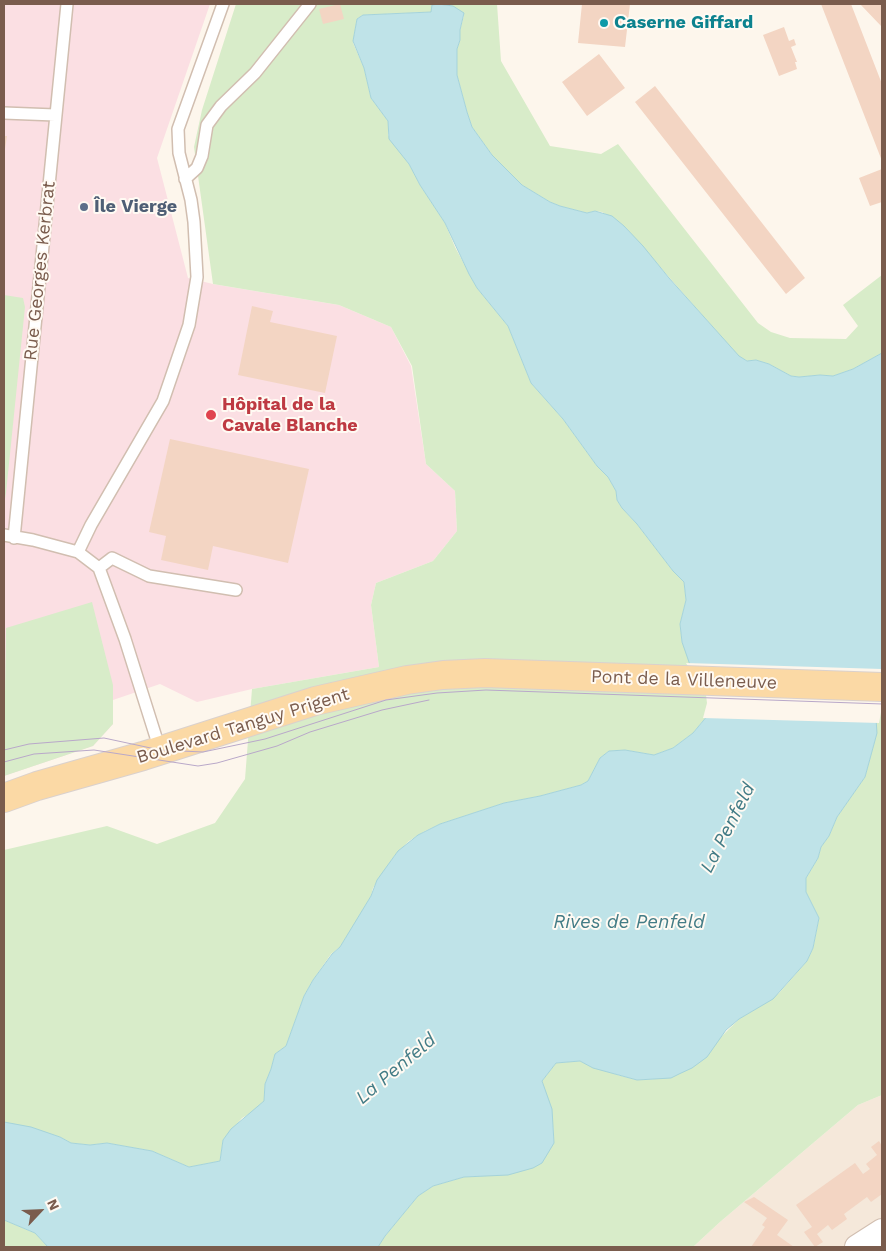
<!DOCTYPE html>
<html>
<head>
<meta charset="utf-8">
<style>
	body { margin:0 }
	#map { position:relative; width:886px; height:1251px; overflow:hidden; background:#fdf6ec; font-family:"Work Sans",sans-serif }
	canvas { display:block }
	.frame { position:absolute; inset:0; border:5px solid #7a5c4d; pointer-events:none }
	.north { position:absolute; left:15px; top:1186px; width:50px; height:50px; -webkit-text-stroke:4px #fffaf3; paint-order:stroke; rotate:65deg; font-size:14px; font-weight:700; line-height:20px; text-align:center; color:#7a5c4d }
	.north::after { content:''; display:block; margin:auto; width:18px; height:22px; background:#7a5c4d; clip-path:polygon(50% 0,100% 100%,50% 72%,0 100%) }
</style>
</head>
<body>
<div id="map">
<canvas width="886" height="1251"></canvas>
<div class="frame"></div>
<div class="north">N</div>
</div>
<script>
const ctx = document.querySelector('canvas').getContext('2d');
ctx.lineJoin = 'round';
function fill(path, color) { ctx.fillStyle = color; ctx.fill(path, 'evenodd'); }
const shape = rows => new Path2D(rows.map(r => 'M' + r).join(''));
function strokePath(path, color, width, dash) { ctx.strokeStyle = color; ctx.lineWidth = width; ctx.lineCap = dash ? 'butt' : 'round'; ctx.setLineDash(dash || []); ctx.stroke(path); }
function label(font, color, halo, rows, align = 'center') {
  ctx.font = font + ' "Work Sans",sans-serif'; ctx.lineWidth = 4; ctx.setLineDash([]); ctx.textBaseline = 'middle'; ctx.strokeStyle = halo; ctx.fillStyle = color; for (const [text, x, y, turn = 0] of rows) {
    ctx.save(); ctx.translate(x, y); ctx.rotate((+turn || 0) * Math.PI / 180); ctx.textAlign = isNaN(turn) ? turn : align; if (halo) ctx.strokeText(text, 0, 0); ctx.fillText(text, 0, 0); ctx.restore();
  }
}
fill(shape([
	[882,1095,882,1247,693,1247,720,1222,858,1105]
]), '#f5e8da');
fill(shape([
	[4,4,210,4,157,158,188,278,213,284,339,305,391,327,411,366,426,464,455,491,457,531,433,561,376,583,371,605,379,667,252,689,197,702,160,684,113,700,113,724,93,746,4,776]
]), '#fbdfe3');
fill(shape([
	[236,4,497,4,501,61,550,146,601,154,618,144,758,323,771,332,790,338,846,339,858,326,843,305,882,275,882,353,853,369,833,376,820,375,799,377,791,376,769,364,756,360,748,361,739,357,624,226,602,212,595,211,587,213,560,206,550,202,522,185,492,155,472,127,467,112,457,75,457,49,460,40,460,30,464,15,453,6,438,4,432,12,363,15,357,19,353,42,354,45,364,68,371,98,388,121,388,135,409,164,420,185,445,223,455,247,477,288,508,326,531,383,563,419,597,466,608,477,616,491,617,500,622,508,637,524,673,571,684,582,686,600,680,624,682,642,709,694,708,715,693,733,673,748,654,755,625,750,609,751,600,758,588,781,581,785,540,796,504,803,440,824,425,831,409,841,395,855,373,888,371,896,358,919,340,947,331,954,313,980,304,996,286,1046,275,1054,271,1069,265,1084,264,1101,253,1112,242,1118,223,1140,220,1161,189,1167,152,1151,107,1143,90,1145,71,1143,60,1137,4,1122,4,850,107,826,157,844,215,823,245,779,252,689,379,667,371,605,376,583,433,561,457,531,455,491,426,464,412,366,391,327,339,305,213,284,194,147,202,110],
	[4,295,23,298,25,307,6,493,4,504],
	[92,602,113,685,113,724,93,746,4,776,4,695,5,694,6,628],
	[882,683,882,1095,858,1105,720,1222,693,1247,378,1247,385,1236,418,1196,433,1186,464,1177,481,1176,554,1143,553,1126,542,1081,556,1063,580,1061,594,1068,601,1069,618,1075,637,1080,654,1079,721,1037,739,1019,779,993,807,961,813,948,819,918,806,892,806,878,818,858,821,847,829,836,837,817,865,777,876,735,876,719],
	[4,1220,35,1233,48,1247,4,1247]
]), '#d8ecc9');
const water = shape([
	[438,4,453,6,464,13,460,30,460,40,457,49,457,75,467,112,472,127,492,155,522,185,550,202,560,206,587,213,595,211,612,216,624,226,643,246,669,278,739,356,747,361,756,360,769,364,791,376,799,377,820,375,833,376,853,369,882,353,882,683,876,719,877,733,865,777,837,817,829,836,821,847,818,858,806,878,806,892,819,918,813,948,807,961,773,999,739,1019,726,1030,707,1057,692,1068,679,1074,671,1078,637,1080,593,1068,580,1061,556,1063,542,1081,552,1109,554,1143,542,1163,533,1168,508,1175,464,1177,433,1186,418,1196,385,1236,378,1247,48,1247,35,1233,4,1220,4,1122,31,1127,60,1137,71,1143,90,1145,107,1143,152,1151,189,1167,220,1161,223,1140,231,1129,264,1101,265,1084,271,1069,275,1054,286,1046,304,996,313,980,332,954,340,947,371,896,377,880,398,851,418,835,440,824,504,803,540,796,581,785,588,781,600,758,609,751,625,750,654,755,673,748,693,733,708,715,710,698,690,665,682,642,680,624,686,600,684,582,673,571,637,524,622,508,617,500,616,491,608,477,597,466,563,419,531,383,508,326,477,288,469,274,445,223,420,185,409,164,389,139,388,121,371,98,364,68,353,41,357,19,363,15,431,12,432,5,438,4]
]);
fill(water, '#bfe3e8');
strokePath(water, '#a5d3da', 1);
fill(shape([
	[686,663,882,669,882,707,879,723,703,718,707,703,706,695]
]), '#fdf6ec');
fill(shape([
	[340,4,344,19,323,24,319,9],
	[582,4,630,4,625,47,578,43],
	[821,4,851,4,882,84,882,161],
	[860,4,882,4,882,27],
	[784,27,789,41,794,39,796,45,791,47,797,62,795,62,797,69,779,76,763,35],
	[599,54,625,88,587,116,562,82],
	[655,86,805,278,786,294,635,102],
	[4,136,7,136,5,149,4,149],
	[882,169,882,202,870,206,859,178],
	[252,306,273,311,270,322,337,336,325,393,238,375],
	[170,439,309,469,288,563,213,546,208,570,161,560,166,536,149,532],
	[879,1141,882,1146,882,1194,871,1202,867,1197,844,1214,847,1219,832,1230,828,1225,817,1234,823,1242,815,1247,804,1232,812,1227,796,1205,855,1163,863,1174,870,1169,866,1164,877,1155,871,1147],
	[754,1197,788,1220,777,1235,794,1247,751,1247,765,1227,762,1225,767,1218,744,1202]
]), '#f3d5c3');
const lane = shape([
	[4,113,55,115],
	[185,179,197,168,202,156,207,125,221,106,255,73,310,4],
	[4,535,33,540,78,552,99,568,125,639,160,750],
	[14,538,67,4],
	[78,552,91,525,163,401,189,325,197,277,194,222,191,200,179,153,178,129,223,4],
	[99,568,112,558,149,576,236,590]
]);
const street = shape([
	[857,1247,882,1231]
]);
const primary = shape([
	[4,798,37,786,143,756,315,701,407,680,443,675,485,673,882,687]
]);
strokePath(lane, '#d1beb0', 14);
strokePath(street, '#d1beb0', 26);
strokePath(primary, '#dad1cd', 30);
strokePath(lane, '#fff', 11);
strokePath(street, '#fff', 24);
strokePath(primary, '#fbd9a5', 28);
strokePath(shape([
	[4,750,29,744,104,738,160,750,203,752,265,739,386,700,437,693,486,690,882,704],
	[4,762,34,754,94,750,198,766,217,763,277,746,310,732,382,710,429,700]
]), '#b9a8c9', 1);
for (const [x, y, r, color] of [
	[604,23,5,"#0f9aa8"],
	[84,207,5,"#5c6f8a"],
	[211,415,6,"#e0444e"]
]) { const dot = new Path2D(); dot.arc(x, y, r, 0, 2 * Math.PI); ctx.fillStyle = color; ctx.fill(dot); strokePath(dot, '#fffaf3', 2); }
label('bold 18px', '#0d838f', '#fffaf3', [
	["Caserne Giffard",614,23]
], 'left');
label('bold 18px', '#4e5e75', '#fffaf3', [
	["Île Vierge",94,207]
], 'left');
label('18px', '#7a5c4d', '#fffaf3', [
	["Rue Georges Kerbrat",40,271,-84],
	["Pont de la Villeneuve",684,680,2],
	["Boulevard Tanguy Prigent",243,726,-17]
]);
label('bold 18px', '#be3a42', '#fffaf3', [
	["Hôpital de la",222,405],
	["Cavale Blanche",222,426]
], 'left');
label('italic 19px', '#437c86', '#fffaf3', [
	["La Penfeld",728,828,-63],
	["Rives de Penfeld",629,922],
	["La Penfeld",396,1069,-40]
]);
</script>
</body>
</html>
